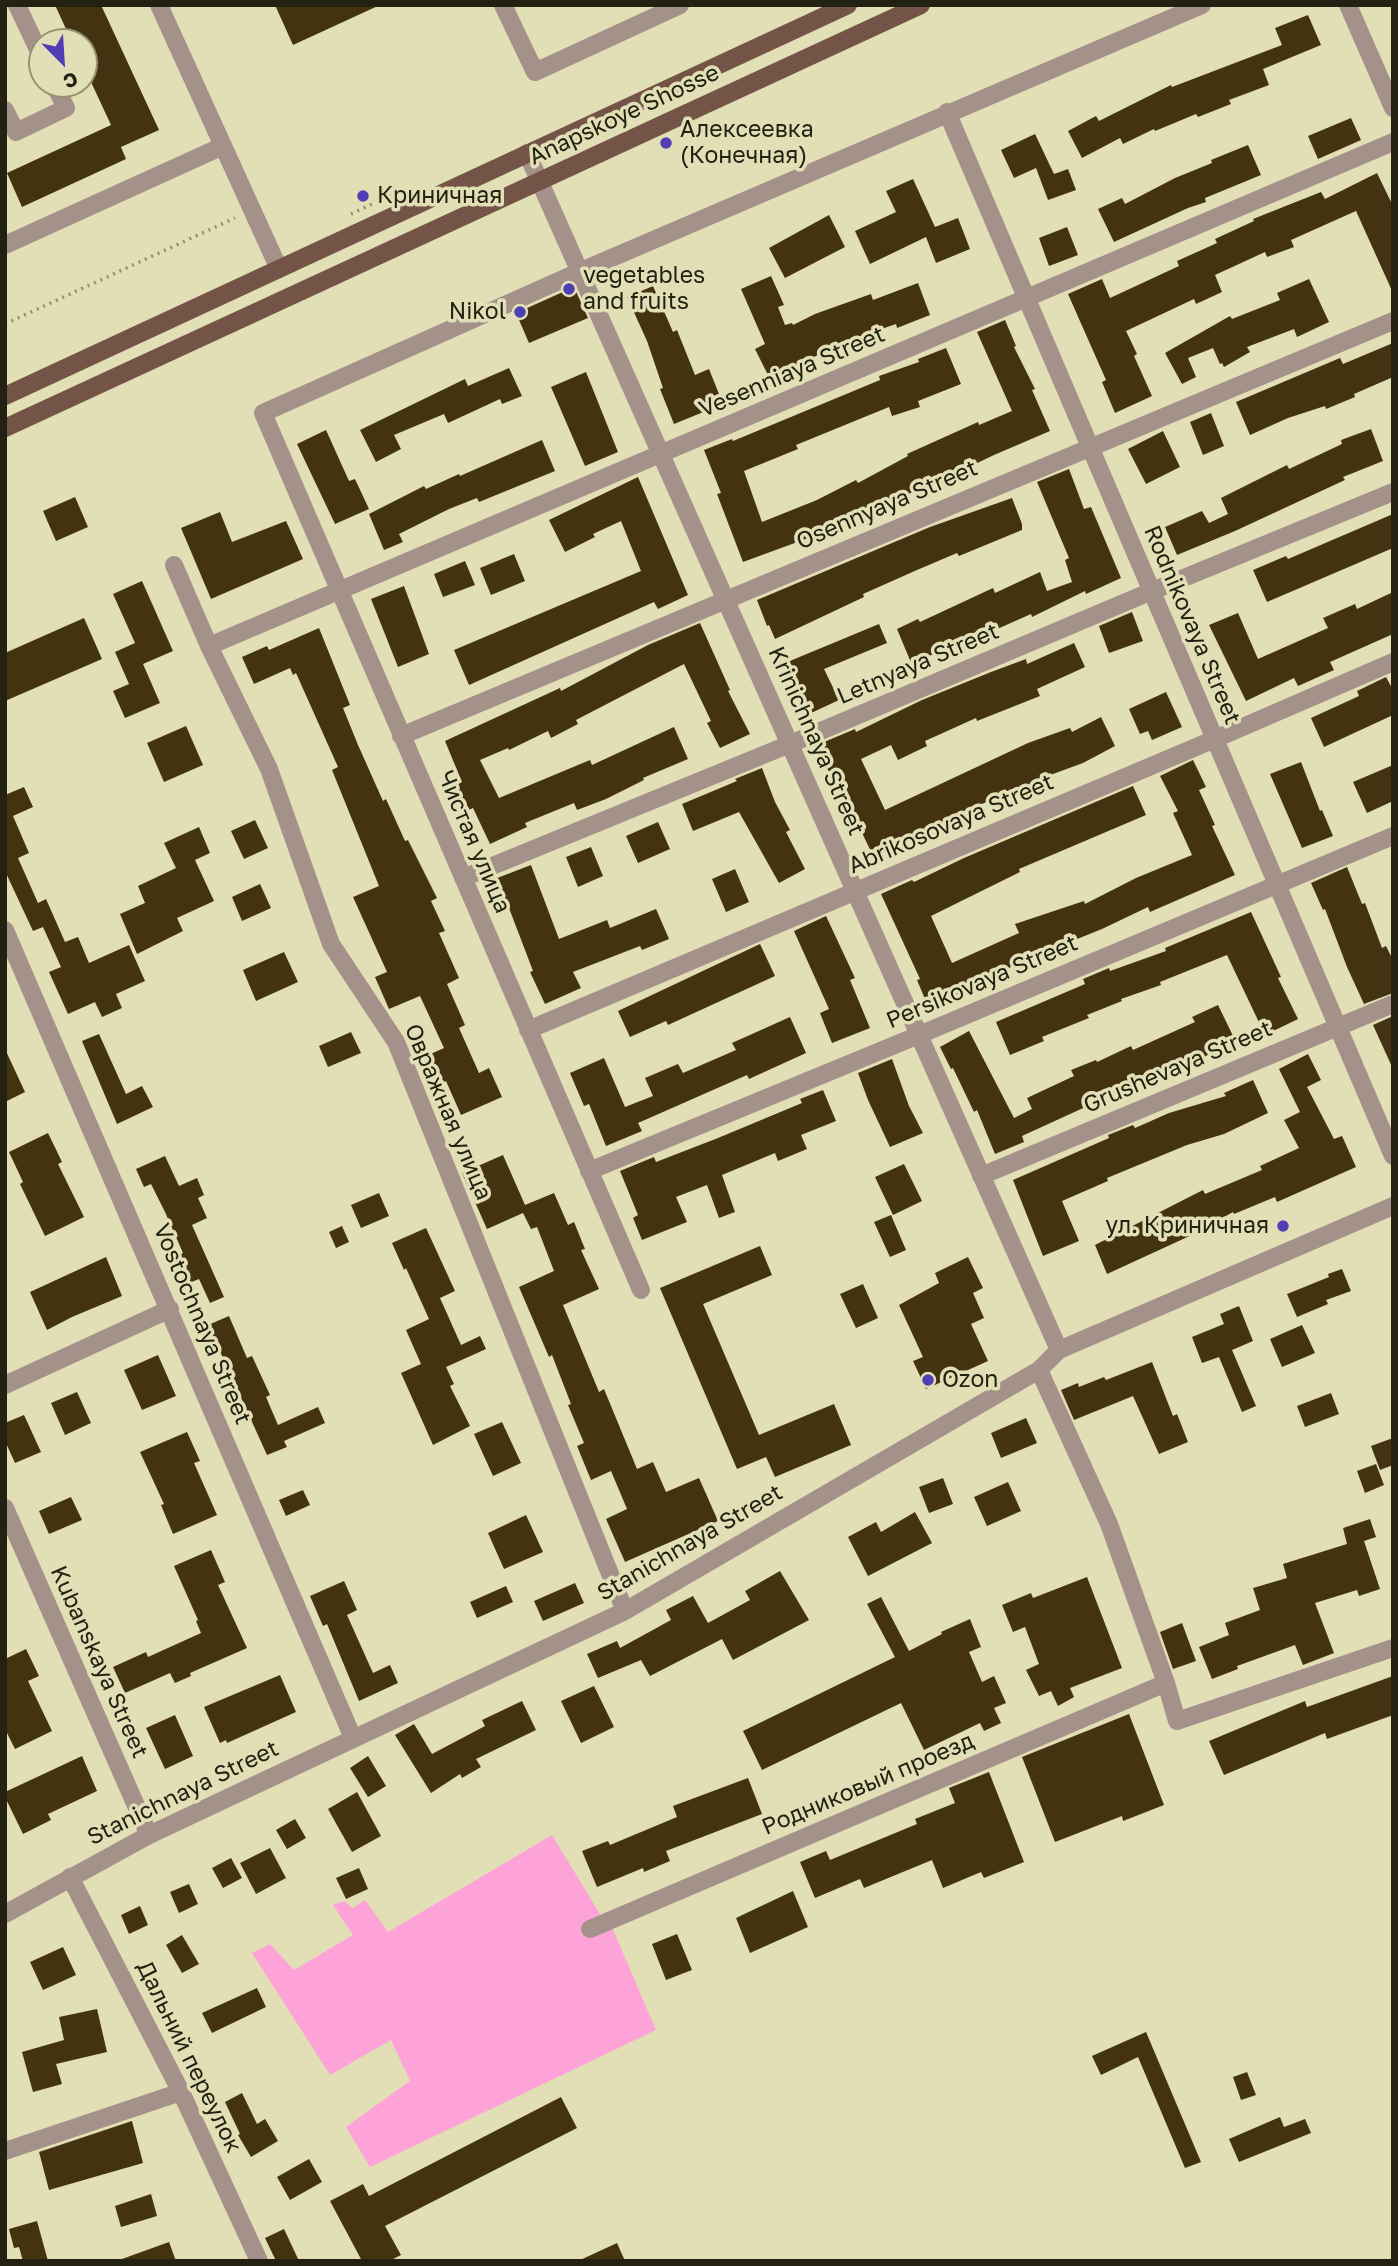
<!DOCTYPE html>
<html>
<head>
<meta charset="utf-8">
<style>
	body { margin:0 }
	#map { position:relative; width:1398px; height:2266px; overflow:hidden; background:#e2dfb6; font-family:"Golos Text",sans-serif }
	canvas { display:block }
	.frame { position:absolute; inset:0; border:7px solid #232212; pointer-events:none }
	.north { position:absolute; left:28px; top:28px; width:70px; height:70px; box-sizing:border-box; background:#e2dfb6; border:2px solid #969374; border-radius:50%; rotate:156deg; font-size:19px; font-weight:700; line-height:28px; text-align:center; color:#232212 }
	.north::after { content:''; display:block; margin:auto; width:24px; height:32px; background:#513eb5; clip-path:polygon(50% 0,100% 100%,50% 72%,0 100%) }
</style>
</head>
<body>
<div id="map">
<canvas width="1398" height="2266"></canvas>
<div class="frame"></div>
<div class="north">С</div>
</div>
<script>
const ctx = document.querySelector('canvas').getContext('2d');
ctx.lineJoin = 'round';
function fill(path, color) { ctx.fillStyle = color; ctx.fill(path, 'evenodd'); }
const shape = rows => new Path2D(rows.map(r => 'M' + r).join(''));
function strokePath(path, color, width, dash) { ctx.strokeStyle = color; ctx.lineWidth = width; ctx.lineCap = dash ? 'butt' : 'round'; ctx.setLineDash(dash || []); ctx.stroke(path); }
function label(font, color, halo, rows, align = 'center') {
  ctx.font = font + ' "Golos Text",sans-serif'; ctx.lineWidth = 7; ctx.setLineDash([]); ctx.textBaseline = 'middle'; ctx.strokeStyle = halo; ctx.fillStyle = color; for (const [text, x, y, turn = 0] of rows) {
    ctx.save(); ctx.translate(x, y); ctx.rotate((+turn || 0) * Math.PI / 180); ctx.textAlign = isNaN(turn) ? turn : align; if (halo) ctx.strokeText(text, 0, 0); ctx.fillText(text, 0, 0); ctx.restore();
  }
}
fill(shape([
	[552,1835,600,1914,581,1934,612,1927,656,2030,370,2167,346,2127,410,2081,391,2040,330,2075,252,1953,270,1944,294,1970,353,1935,333,1905,344,1901,353,1908,365,1900,388,1932]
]), '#fda3d8');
fill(shape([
	[55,5,101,5,159,130,121,147,126,159,22,207,7,173,111,125,84,67,84,42,72,42],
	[275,5,380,5,293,45],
	[1308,15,1321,45,1263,69,1269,85,1229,100,1231,104,1198,117,1196,114,1155,131,1154,129,1123,144,1120,138,1082,158,1068,131,1096,116,1099,121,1171,85,1172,87,1282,45,1275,28],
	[1351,118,1361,140,1318,159,1308,136],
	[1035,134,1054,174,1068,169,1076,190,1048,200,1036,168,1014,178,1001,150],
	[1248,145,1261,175,1205,198,1206,202,1188,208,1114,242,1098,209,1122,198,1125,204,1175,178,1212,163,1211,160],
	[1377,173,1393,206,1393,293,1356,211,1291,240,1294,247,1267,257,1265,252,1215,275,1222,292,1196,304,1194,299,1126,331,1137,354,1134,356,1152,396,1115,413,1102,382,1106,380,1068,294,1102,279,1110,298,1179,266,1177,261,1217,243,1215,239,1254,221,1253,219,1321,192,1325,199],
	[913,179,935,227,958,218,970,249,936,263,926,237,870,264,855,231,896,212,886,191],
	[829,215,845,247,785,278,769,248],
	[1067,227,1078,255,1049,266,1039,238],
	[771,276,784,305,778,307,785,325,792,323,793,325,815,314,871,294,873,300,918,283,930,315,897,328,896,324,844,342,846,346,820,359,818,355,770,379,755,349,765,344,741,289],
	[1309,279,1329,322,1297,337,1294,329,1247,347,1250,352,1224,367,1222,363,1220,364,1213,348,1188,358,1196,377,1182,384,1165,353,1230,316,1232,319,1280,300,1277,293],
	[653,286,673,332,677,330,695,375,709,369,723,404,674,424,660,389,663,388,647,341,627,297],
	[574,287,588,318,529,343,516,313],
	[1005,320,1016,346,1014,347,1035,389,1032,390,1050,431,994,455,923,489,922,487,884,507,883,504,841,526,743,562,717,494,721,493,704,450,732,439,733,441,880,380,879,376,919,362,918,359,946,348,961,384,918,401,920,407,892,416,889,407,796,445,798,449,744,471,762,522,817,500,856,480,858,483,908,456,907,454,978,422,979,425,1012,411,977,332],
	[1393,343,1393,377,1354,394,1355,397,1326,409,1325,406,1288,418,1250,435,1236,402,1340,358,1343,364],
	[509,368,522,396,502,404,500,399,448,423,444,414,394,435,401,449,376,462,360,430,465,379,468,386],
	[586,372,618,452,585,466,551,387],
	[1211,413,1224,446,1203,455,1190,422],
	[1371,429,1383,461,1343,477,1345,480,1235,531,1177,555,1165,527,1202,511,1209,523,1228,514,1221,498,1287,465,1289,469,1342,444,1341,440],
	[326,430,349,481,355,479,369,509,335,524,297,444],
	[1163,431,1180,467,1146,484,1128,449],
	[542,440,555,471,479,502,477,498,449,509,399,534,403,542,384,550,369,514,424,486,426,489,459,474,460,476],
	[1069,469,1084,509,1091,507,1121,578,1086,594,1085,591,1032,617,1031,614,986,634,983,628,912,665,897,629,918,619,920,622,993,588,995,593,1040,572,1047,591,1072,582,1065,560,1069,558,1037,482],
	[638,477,688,595,658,609,654,602,469,685,454,650,641,571,621,521,593,534,595,537,565,552,549,520],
	[75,497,88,527,56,541,43,511],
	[1012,498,1022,524,1022,530,959,556,957,553,917,570,863,594,864,597,775,639,769,625,767,626,757,600,930,527],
	[220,512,232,542,286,521,303,559,211,599,181,528],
	[1393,514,1393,548,1267,602,1253,570,1286,556,1288,559],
	[514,554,525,581,491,595,480,568],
	[465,561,475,585,443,597,434,574],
	[142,581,173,651,143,664,160,703,125,718,113,691,129,684,115,652,135,643,113,594],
	[404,586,429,654,398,667,371,599],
	[1393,592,1393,634,1330,662,1334,670,1298,686,1294,678,1246,701,1209,625,1238,613,1258,659,1328,628,1323,618,1355,604,1357,609],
	[1132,612,1143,641,1109,653,1099,626],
	[84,618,102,659,5,701,5,653],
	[700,623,730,690,728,691,750,734,720,748,707,723,711,721,684,664,576,720,578,724,551,738,548,731,509,750,508,748,480,760,499,798,590,760,592,765,674,727,688,759,643,778,644,780,606,799,577,810,574,803,525,823,527,827,490,844,473,808,462,813,449,788,462,782,445,741,560,688,561,691,648,645],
	[879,624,887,643,824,669,839,700,809,714,785,663],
	[319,628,350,705,343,708,358,745,383,801,386,799,405,841,408,840,437,898,431,901,445,931,439,933,459,978,447,984,465,1025,459,1028,479,1073,489,1068,502,1097,461,1115,446,1081,438,1085,426,1056,444,1048,420,996,389,1009,375,977,387,972,353,897,379,886,332,770,338,767,296,673,293,675,290,668,254,684,242,657,267,646,269,650],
	[1074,643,1085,667,1037,689,1040,696,977,721,976,718,925,741,927,746,898,760,891,745,861,759,885,810,1028,743,1070,728,1072,732,1101,717,1115,746,1083,763,1042,778,1043,780,1016,793,1015,791,951,816,952,819,874,858,855,818,850,820,817,745,855,729,856,732,922,700,991,672,1026,659,1027,664],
	[1386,677,1393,690,1393,715,1324,747,1311,718,1359,696,1357,691],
	[1166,692,1182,727,1152,740,1148,731,1140,734,1129,709],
	[186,726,203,765,164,782,147,743],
	[1193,760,1206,787,1199,790,1215,825,1212,826,1235,875,1150,912,1148,907,1102,929,1010,966,1011,967,960,990,963,997,930,1011,917,980,920,979,881,894,912,880,914,882,964,858,1133,786,1146,815,1019,869,1020,872,931,916,952,963,1019,933,1015,924,1084,901,1085,904,1136,878,1192,855,1173,813,1178,811,1160,776],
	[1301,762,1320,811,1322,810,1333,836,1302,848,1270,774],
	[1393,765,1393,801,1367,813,1353,782],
	[762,768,775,802,790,830,786,832,805,869,779,883,739,812,693,831,682,804,737,781,735,779],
	[24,787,33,807,13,816,29,853,18,858,38,903,46,899,65,942,78,937,89,963,129,945,145,981,116,994,122,1008,102,1017,95,1002,68,1014,49,972,61,967,43,927,33,931,5,871,5,795],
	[255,820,268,848,244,859,231,831],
	[658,822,670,849,638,863,626,836],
	[199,827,210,853,195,860,214,901,177,918,183,931,137,954,120,914,145,903,138,886,176,868,164,843],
	[591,847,603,876,578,887,566,857],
	[531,865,559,939,607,920,610,928,656,909,669,939,642,950,640,946,573,972,581,988,545,1004,530,972,533,971,509,908,503,910,492,880],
	[1347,867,1362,904,1365,903,1382,948,1386,946,1393,960,1393,993,1364,1004,1347,967,1325,909,1323,910,1311,883],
	[735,869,749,902,726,912,712,879],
	[260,884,271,908,242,921,232,897],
	[1251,912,1281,977,1278,978,1298,1019,1265,1035,1227,955,1160,982,1161,985,1121,999,1122,1001,1087,1015,1089,1018,1042,1037,1044,1041,1010,1055,996,1022,1085,984,1083,979,1109,968,1110,971,1166,951,1165,948],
	[826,916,855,978,850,980,870,1028,832,1043,820,1013,829,1009,794,931],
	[760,944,775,976,668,1025,666,1021,630,1037,618,1011],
	[284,952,298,982,256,1001,243,970],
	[1218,1005,1236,1042,1126,1093,1125,1091,1081,1109,1022,1136,1024,1142,995,1154,977,1110,974,1112,953,1068,951,1069,940,1047,969,1031,1014,1118,1032,1109,1027,1098,1074,1076,1071,1070,1096,1060,1097,1062,1131,1046,1133,1050,1195,1022,1192,1017],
	[1393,1016,1393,1069,1373,1025],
	[790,1017,806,1053,749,1079,747,1075,638,1123,642,1131,606,1146,589,1104,584,1106,570,1073,604,1058,625,1107,653,1096,645,1078,678,1064,683,1073,736,1050,732,1043],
	[351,1032,361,1053,328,1067,319,1046],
	[99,1034,126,1094,142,1086,153,1107,117,1124,82,1041],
	[5,1049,25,1092,5,1102],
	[1308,1054,1321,1080,1307,1087,1334,1139,1342,1136,1356,1167,1277,1202,1275,1197,1234,1214,1233,1212,1194,1234,1107,1274,1095,1245,1203,1190,1205,1194,1262,1170,1260,1166,1299,1148,1284,1120,1300,1112,1279,1069],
	[892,1059,909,1106,923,1133,890,1147,868,1100,858,1073],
	[1253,1080,1268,1113,1224,1134,1187,1145,1107,1178,1108,1181,1062,1201,1079,1241,1043,1256,1013,1180,1109,1138,1108,1135,1133,1125,1135,1128,1169,1113,1226,1096,1224,1093],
	[823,1090,836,1121,801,1135,807,1149,778,1161,775,1153,722,1175,735,1212,719,1218,707,1185,676,1197,687,1222,642,1240,633,1218,638,1215,620,1171,654,1157,656,1162,718,1138,802,1103,800,1099],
	[48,1133,62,1162,58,1164,84,1217,45,1236,20,1184,23,1182,9,1152],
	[503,1155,525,1205,554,1193,568,1225,574,1222,585,1249,581,1250,599,1289,563,1305,599,1392,604,1389,637,1469,653,1462,666,1492,699,1478,718,1521,625,1562,606,1519,627,1509,611,1471,591,1480,577,1446,584,1443,568,1405,571,1404,552,1355,549,1357,519,1287,554,1271,537,1227,531,1229,523,1213,487,1229,462,1173],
	[165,1156,179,1186,197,1178,204,1195,198,1198,207,1218,192,1225,224,1297,210,1303,199,1279,189,1283,177,1256,183,1253,165,1212,151,1184,144,1187,136,1169],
	[904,1164,922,1201,893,1215,875,1177],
	[379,1193,389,1216,361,1228,351,1205],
	[891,1215,906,1250,890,1257,874,1222],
	[342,1226,349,1242,336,1248,329,1232],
	[426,1228,455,1291,440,1298,461,1345,480,1336,486,1349,446,1367,454,1384,450,1386,470,1426,433,1445,401,1373,421,1364,406,1330,429,1319,406,1268,404,1270,392,1243],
	[760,1246,772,1275,703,1304,759,1435,834,1404,851,1445,775,1477,766,1457,737,1469,660,1288],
	[106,1257,122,1296,72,1317,47,1330,30,1292],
	[968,1257,983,1288,973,1293,984,1318,971,1324,988,1361,926,1389,913,1361,923,1357,899,1305,939,1283,935,1273],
	[1342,1269,1351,1291,1326,1300,1328,1304,1297,1317,1287,1294,1329,1277,1328,1274],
	[863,1284,878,1318,856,1328,840,1294],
	[1239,1306,1253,1341,1232,1350,1256,1406,1242,1412,1219,1357,1202,1363,1192,1337,1224,1324,1220,1314],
	[229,1316,247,1358,252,1356,270,1395,266,1397,278,1425,318,1407,325,1423,284,1441,287,1447,267,1455,208,1325],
	[1302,1325,1315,1353,1282,1367,1270,1339],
	[158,1355,176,1396,142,1410,124,1370],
	[1152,1362,1173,1416,1177,1414,1188,1442,1159,1454,1133,1396,1074,1420,1061,1390,1078,1383,1079,1387,1104,1377,1106,1380],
	[77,1392,91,1423,65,1435,51,1403],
	[1331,1393,1339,1414,1305,1427,1297,1406],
	[24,1415,41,1452,15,1463,5,1441,5,1423],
	[1026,1418,1037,1443,1001,1458,991,1433],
	[502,1422,521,1463,493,1476,474,1434],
	[187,1432,200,1461,194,1463,217,1515,173,1534,161,1505,164,1504,140,1452],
	[1393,1438,1393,1465,1380,1470,1371,1446],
	[1376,1464,1384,1485,1365,1493,1357,1471],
	[943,1478,953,1504,929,1513,919,1487],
	[1008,1482,1021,1511,987,1526,974,1497],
	[303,1490,310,1505,286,1516,279,1500],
	[71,1497,82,1520,49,1534,39,1511],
	[915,1512,932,1543,868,1576,848,1537,876,1522,881,1532],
	[526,1515,543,1552,504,1569,488,1533],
	[1370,1519,1376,1537,1364,1541,1380,1589,1359,1596,1357,1590,1315,1603,1334,1653,1303,1665,1295,1645,1237,1666,1238,1669,1212,1679,1199,1647,1229,1635,1225,1623,1260,1610,1253,1588,1287,1578,1283,1564,1347,1544,1343,1528],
	[211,1550,225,1582,218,1585,247,1648,190,1673,191,1676,175,1683,170,1673,125,1693,113,1667,146,1652,148,1657,201,1633,196,1621,198,1620,174,1566],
	[780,1571,809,1620,733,1660,722,1639,650,1676,641,1660,598,1678,587,1654,617,1641,620,1648,671,1620,666,1610,693,1596,708,1623,750,1600,745,1591],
	[1087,1577,1122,1668,1070,1688,1074,1697,1058,1706,1051,1691,1039,1696,1026,1670,1039,1664,1025,1627,1013,1632,1002,1605,1031,1593,1033,1598],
	[344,1581,357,1610,347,1615,373,1673,390,1665,398,1683,359,1701,327,1624,323,1626,310,1596],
	[575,1583,584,1603,543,1621,534,1601],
	[506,1586,513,1602,477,1618,470,1602],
	[881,1597,909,1651,942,1634,941,1632,970,1619,981,1647,969,1652,982,1682,994,1676,1006,1703,994,1708,1001,1723,984,1731,980,1723,924,1750,901,1703,762,1770,743,1731,895,1657,867,1604],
	[1182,1623,1196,1661,1173,1669,1160,1632],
	[26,1649,39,1676,28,1681,52,1731,15,1749,5,1729,5,1659],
	[280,1675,296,1712,227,1743,226,1740,220,1743,204,1707],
	[1393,1676,1393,1715,1327,1739,1325,1733,1224,1775,1209,1741,1305,1701,1307,1707],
	[594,1686,614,1727,581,1743,561,1701],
	[522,1701,536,1730,476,1759,481,1767,462,1778,460,1774,431,1793,395,1735,414,1724,432,1754,485,1726,482,1720],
	[1129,1714,1164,1805,1123,1821,1122,1816,1055,1842,1022,1757],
	[175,1715,193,1756,165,1769,146,1728],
	[82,1756,97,1791,48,1814,51,1820,23,1834,5,1797,5,1792],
	[368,1756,386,1786,368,1797,350,1768],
	[989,1772,1024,1862,984,1878,981,1872,943,1888,932,1860,864,1888,860,1879,815,1898,800,1862,826,1851,830,1860,917,1824,915,1819,955,1803,949,1788],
	[748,1778,762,1814,666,1851,670,1861,644,1872,643,1868,597,1887,582,1851,608,1841,610,1845,677,1817,673,1806],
	[357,1792,381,1836,352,1852,328,1809],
	[295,1819,306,1838,287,1849,276,1830],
	[270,1848,286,1878,256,1894,240,1863],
	[231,1858,242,1878,223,1888,212,1868],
	[359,1868,368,1889,346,1899,336,1878],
	[189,1884,198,1904,179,1913,170,1892],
	[793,1891,808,1927,750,1953,736,1918],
	[140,1906,148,1925,129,1934,121,1915],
	[677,1934,692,1970,666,1980,652,1944],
	[182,1935,199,1964,182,1973,166,1945],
	[63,1947,76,1975,43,1990,30,1962],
	[257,1988,266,2007,212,2033,202,2013],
	[97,2009,107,2052,56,2064,62,2084,33,2092,22,2052,64,2040,59,2017],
	[1146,2032,1201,2162,1185,2168,1138,2057,1101,2075,1092,2056],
	[1247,2072,1256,2095,1241,2100,1233,2077],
	[242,2093,257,2124,265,2119,278,2141,251,2157,238,2135,240,2134,225,2102],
	[561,2097,577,2128,385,2226,401,2255,389,2261,362,2261,330,2201,363,2184,369,2196],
	[1280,2117,1284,2127,1305,2119,1311,2133,1239,2162,1229,2139],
	[132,2121,143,2163,49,2190,39,2152],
	[309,2159,322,2182,290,2200,277,2177],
	[151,2194,157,2216,121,2227,115,2206],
	[37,2221,48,2261,23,2261,19,2247,14,2248,9,2229],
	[284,2229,299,2261,276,2261,265,2238],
	[169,2242,176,2261,123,2261,122,2259],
	[617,2243,625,2261,578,2261]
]), '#433311');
strokePath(shape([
	[351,214,391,195],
	[5,324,235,218]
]), '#929071', 3.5, [2, 5]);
strokePath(shape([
	[17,5,42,58],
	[159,5,279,269],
	[503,5,535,72,680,5],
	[1348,5,1393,108],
	[5,110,16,132,66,108,54,84],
	[947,112,1393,1156],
	[527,153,1059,1350],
	[5,245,223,146],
	[174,565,209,646,269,769,331,944,396,1042,625,1611],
	[209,646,1393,142],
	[401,736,1393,321],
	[463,878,790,744,1152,591,1393,492],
	[5,930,353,1738],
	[528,1030,1215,739,1393,662],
	[589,1171,919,1035,1393,836],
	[981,1176,1393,1004],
	[641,1290,263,413,581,271,1202,5],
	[1039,1370,1109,1524,1166,1683,1177,1721,1393,1648],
	[5,1385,170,1309],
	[5,1508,149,1835],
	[70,1877,181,2092,259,2261],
	[5,1914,149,1835,625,1611,1039,1370,1059,1350,1393,1206],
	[590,1929,1166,1683],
	[5,2151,181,2092]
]), '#a4928a', 18);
strokePath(shape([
	[5,396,848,5],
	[5,428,921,5]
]), '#735447', 18);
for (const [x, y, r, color] of [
	[666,143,7,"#513eb5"],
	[363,196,7,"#513eb5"],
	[569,289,7,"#513eb5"],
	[520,312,7,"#513eb5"],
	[1283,1226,7,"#513eb5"],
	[928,1380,7,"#513eb5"]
]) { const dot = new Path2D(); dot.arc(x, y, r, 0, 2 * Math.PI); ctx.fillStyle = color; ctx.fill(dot); strokePath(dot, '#e2dfb6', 2.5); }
label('23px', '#232212', '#e2dfb6', [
	["Anapskoye Shosse",624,115,-25],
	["Vesenniaya Street",792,372,-23],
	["Osennyaya Street",887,505,-23],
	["Rodnikovaya Street",1192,625,67],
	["Letnyaya Street",918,664,-23],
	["Krinichnaya Street",816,741,66],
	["Abrikosovaya Street",951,824,-23],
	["Чистая улица",474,842,67],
	["Persikovaya Street",982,982,-23],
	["Grushevaya Street",1178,1067,-23],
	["Овражная улица",448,1112,67],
	["Vostochnaya Street",202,1324,67],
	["Stanichnaya Street",690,1543,-30],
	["Kubanskaya Street",99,1662,66],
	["Родниковый проезд",868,1784,-23],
	["Stanichnaya Street",183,1793,-26],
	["Дальний переулок",189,2057,64]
]);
label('23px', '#232212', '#e2dfb6', [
	["Алексеевка",680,130],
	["(Конечная)",680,156],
	["Криничная",377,196],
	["vegetables",583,276],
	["and fruits",583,302],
	["Nikol",506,312,"right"],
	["ул. Криничная",1269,1226,"right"],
	["Ozon",942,1380]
], 'left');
</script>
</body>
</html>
